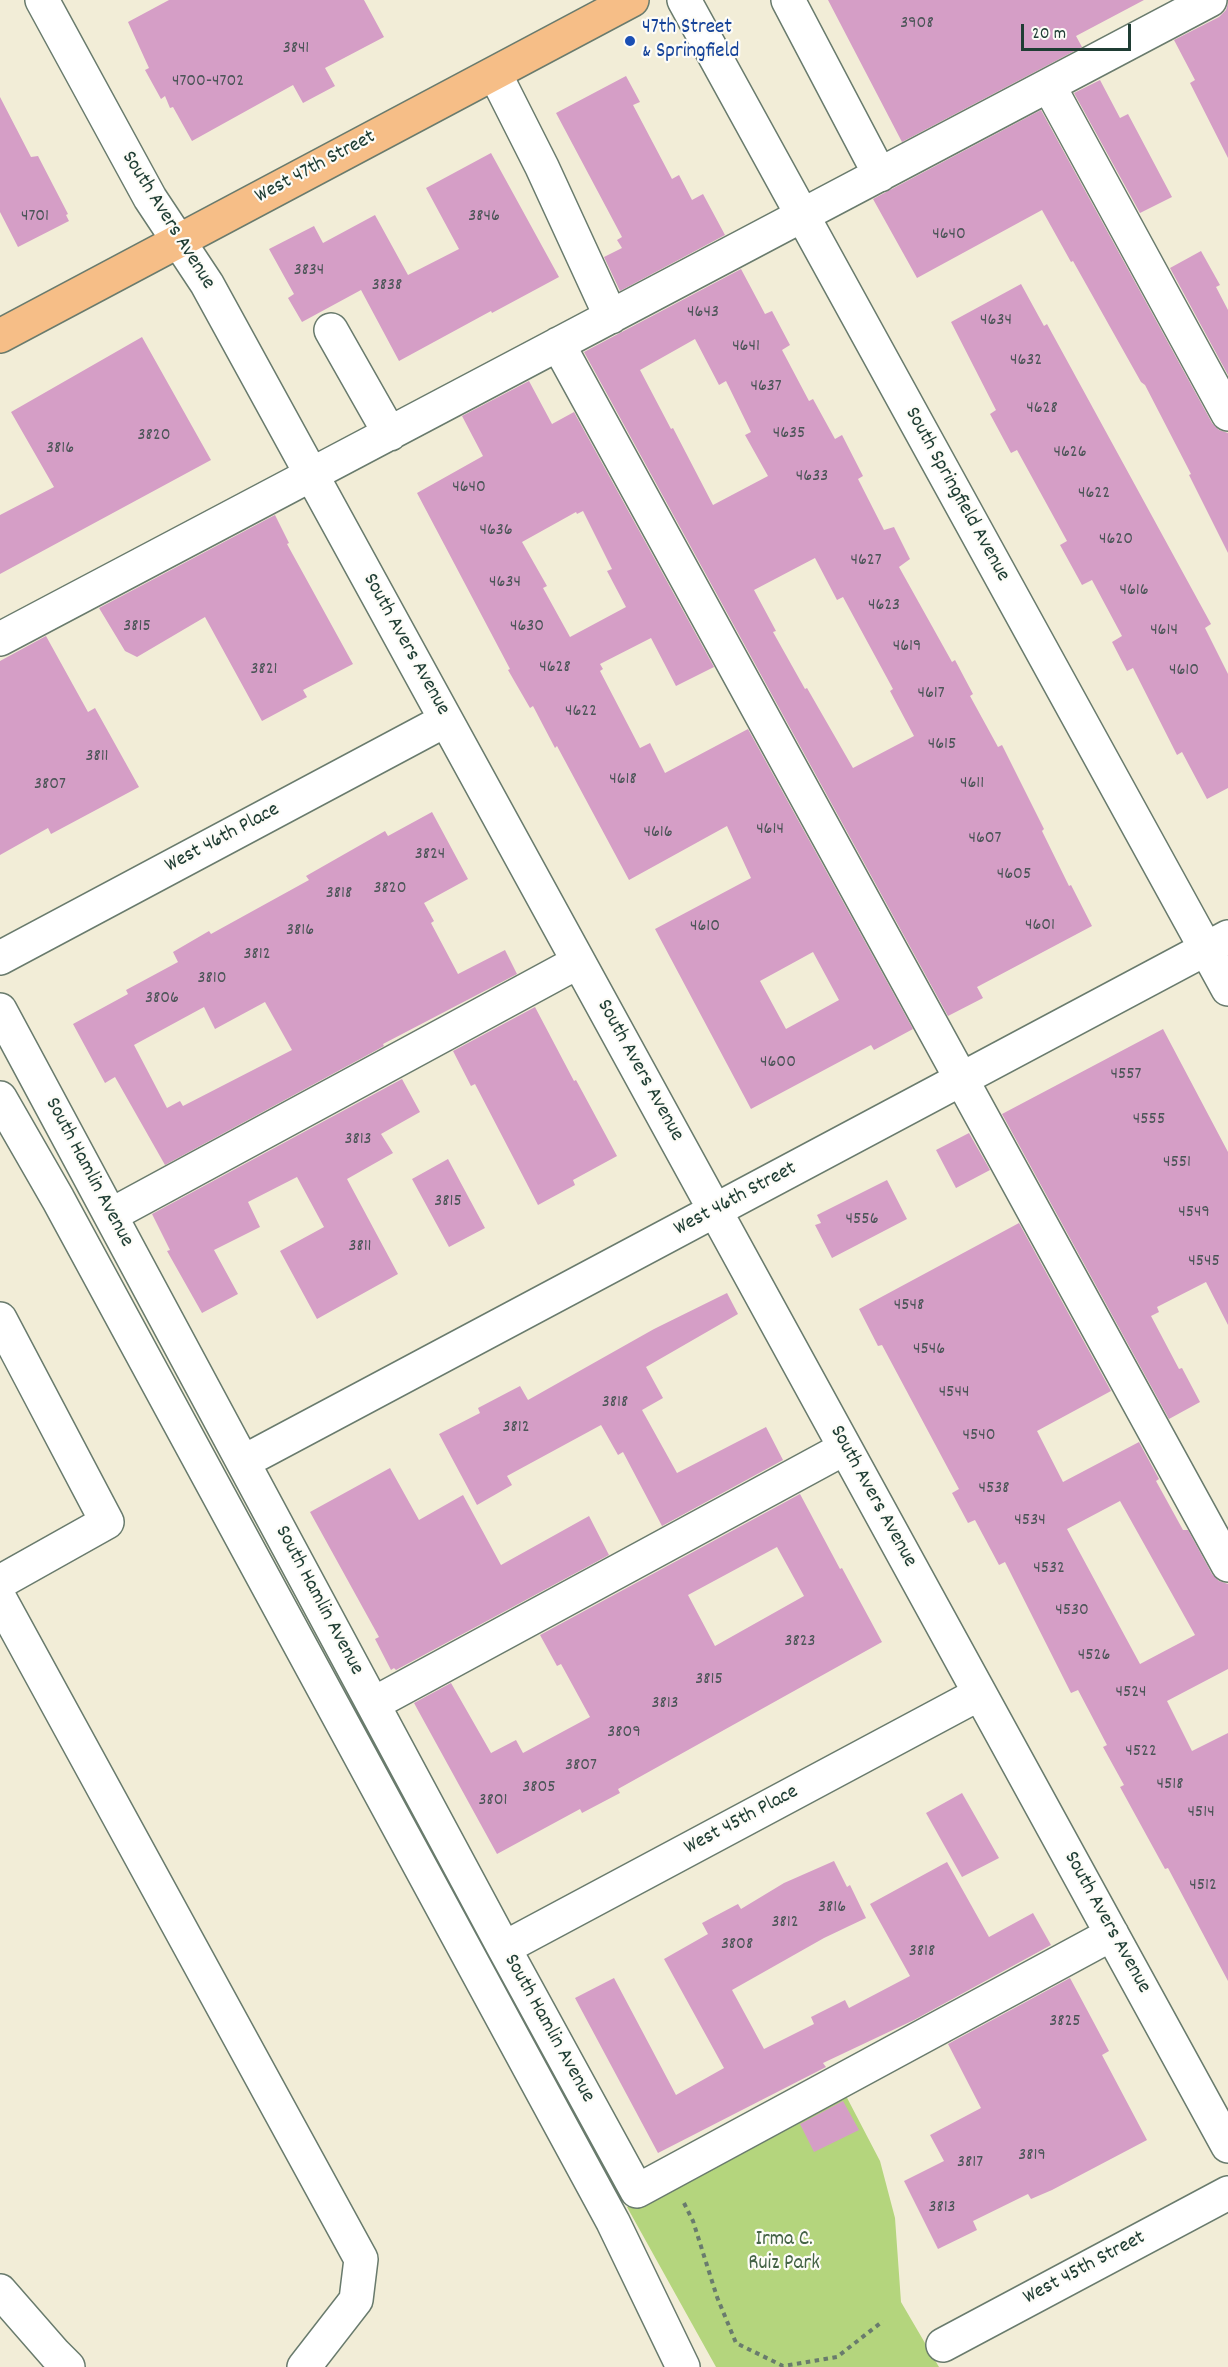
<!DOCTYPE html>
<html>
<head>
<meta charset="utf-8">
<style>
	body { margin:0 }
	#map { position:relative; width:1228px; height:2367px; overflow:hidden; background:#f2edd7; font-family:Dekko,sans-serif }
	canvas { display:block }
	.scale { position:absolute; left:1021px; top:24px; width:110px; height:27px; box-sizing:border-box; border:3px solid #1f3d34; border-top:0; padding-left:8px; font-size:18px; line-height:21px; white-space:nowrap; color:#1f3d34; -webkit-text-stroke:4px #fdfcf7; paint-order:stroke }
</style>
</head>
<body>
<div id="map">
<canvas width="1228" height="2367"></canvas>
<div class="scale">20 m</div>
</div>
<script>
const ctx = document.querySelector('canvas').getContext('2d');
ctx.lineJoin = 'round';
function fill(path, color) { ctx.fillStyle = color; ctx.fill(path, 'evenodd'); }
const shape = rows => new Path2D(rows.map(r => 'M' + r).join(''));
function strokePath(path, color, width, dash) { ctx.strokeStyle = color; ctx.lineWidth = width; ctx.lineCap = dash ? 'butt' : 'round'; ctx.setLineDash(dash || []); ctx.stroke(path); }
function label(font, color, halo, rows, align = 'center') {
  ctx.font = font + ' Dekko,sans-serif'; ctx.lineWidth = 4.5; ctx.setLineDash([]); ctx.textBaseline = 'middle'; ctx.strokeStyle = halo; ctx.fillStyle = color; for (const [text, x, y, turn = 0] of rows) {
    ctx.save(); ctx.translate(x, y); ctx.rotate((+turn || 0) * Math.PI / 180); ctx.textAlign = isNaN(turn) ? turn : align; if (halo) ctx.strokeText(text, 0, 0); ctx.fillText(text, 0, 0); ctx.restore();
  }
}
fill(shape([
	[844,2092,880,2161,895,2218,901,2302,939,2367,716,2367,627,2207]
]), '#b4d57d');
fill(shape([
	[169,0,364,0,384,37,325,68,335,86,303,103,293,85,192,141,173,107,170,108,165,96,161,99,145,70,149,68,128,22],
	[828,0,1144,0,1076,36,1082,47,902,142],
	[1228,3,1228,158,1190,83,1195,80,1174,40,1219,17,1226,10],
	[626,76,640,102,633,105,672,179,679,175,692,200,703,194,725,235,620,291,604,257,622,248,617,240,622,237,556,113],
	[1100,80,1120,118,1128,114,1172,197,1140,213,1074,93],
	[0,97,31,157,38,156,68,214,66,215,69,221,18,247,0,212],
	[1041,110,1212,423,1219,430,1228,433,1228,553,1189,475,1191,474,1145,385,1141,382,1073,261,1071,262,1042,210,917,278,873,199],
	[491,153,559,277,492,313,491,311,399,361,361,290,302,322,288,298,294,294,269,249,314,226,323,243,375,215,408,275,459,249,426,188],
	[1201,251,1220,285,1216,287,1228,310,1228,375,1170,268],
	[741,269,765,314,772,311,790,345,782,350,809,401,813,399,835,439,842,435,863,476,858,479,884,530,894,527,910,559,899,567,952,662,955,660,973,694,970,696,998,747,1002,745,1044,829,1042,831,1069,886,1071,885,1092,926,977,987,983,998,948,1016,584,352],
	[695,339,719,385,726,381,751,432,745,435,768,476,713,505,673,428,671,429,640,370],
	[815,558,837,600,843,597,893,689,890,691,914,736,853,768,807,688,805,689,773,632,776,631,754,590],
	[1021,284,1044,326,1047,324,1211,624,1205,628,1228,674,1228,788,1207,799,1182,752,1177,755,1133,668,1127,671,1112,642,1122,636,1092,580,1082,585,1060,545,1067,541,1017,450,1011,453,990,414,996,410,951,322],
	[142,337,211,460,0,574,0,515,54,487,11,412],
	[529,381,552,424,574,412,714,667,676,686,651,638,600,664,603,669,600,671,640,748,650,743,665,773,748,729,913,1029,874,1050,871,1045,751,1109,655,929,751,878,727,826,629,880,557,746,555,748,533,706,530,708,508,670,510,669,417,493,483,456,462,416],
	[583,511,612,569,607,571,626,607,570,637,543,588,547,586,522,542,576,512,577,514],
	[813,952,839,1000,786,1029,760,981],
	[275,515,289,543,287,544,353,664,303,690,307,697,262,721,205,617,137,657,125,651,99,608],
	[46,636,88,712,95,708,139,787,51,834,48,828,0,855,0,661],
	[432,812,468,879,424,903,434,921,431,923,458,974,505,950,517,974,383,1044,384,1046,165,1165,115,1077,105,1083,73,1024,128,994,126,990,178,962,173,952,209,931,211,934,309,880,306,876,385,831,388,836],
	[265,1002,292,1050,183,1106,180,1101,167,1108,134,1045,204,1007,215,1029],
	[535,1007,574,1081,576,1080,617,1156,573,1180,575,1185,538,1205,475,1084,471,1086,453,1051],
	[1163,1029,1228,1152,1228,1325,1206,1282,1157,1307,1159,1312,1151,1316,1179,1369,1182,1368,1200,1402,1169,1419,1002,1114],
	[402,1079,420,1112,381,1134,393,1153,347,1179,398,1274,317,1319,280,1251,324,1227,297,1177,248,1202,260,1227,214,1250,238,1294,202,1313,167,1251,170,1250,152,1214],
	[969,1133,990,1170,956,1188,936,1150],
	[448,1159,485,1228,449,1247,412,1179],
	[887,1180,907,1219,832,1258,815,1225,821,1223,817,1215],
	[1019,1223,1111,1391,1037,1431,1063,1482,1139,1442,1159,1479,1156,1481,1183,1530,1188,1530,1212,1574,1219,1581,1228,1584,1228,1669,1167,1701,1192,1751,1228,1733,1228,1981,1168,1868,1165,1869,1120,1787,1124,1785,1103,1747,1107,1745,1078,1690,1071,1693,1005,1562,999,1565,975,1520,968,1523,952,1493,959,1489,882,1345,878,1346,859,1309],
	[1120,1501,1195,1635,1140,1664,1067,1529],
	[727,1293,738,1314,646,1367,663,1398,642,1410,677,1473,766,1427,783,1460,662,1526,623,1452,618,1455,601,1425,507,1476,512,1485,477,1505,439,1434,480,1413,478,1408,520,1386,528,1400,654,1329],
	[390,1468,419,1520,463,1495,501,1565,589,1516,609,1555,396,1670,394,1668,391,1670,375,1639,379,1637,310,1512],
	[800,1494,840,1569,842,1568,882,1642,618,1789,620,1793,582,1813,580,1809,497,1854,414,1703,451,1683,491,1753,516,1740,523,1753,590,1717,561,1664,557,1666,540,1635],
	[777,1547,804,1596,715,1646,688,1595],
	[962,1793,999,1858,962,1877,926,1813],
	[834,1861,847,1887,850,1885,866,1918,824,1938,732,1990,764,2049,814,2024,811,2017,845,2000,849,2008,910,1976,870,1904,947,1862,989,1937,1033,1913,1051,1945,914,2020,823,2063,826,2067,658,2153,575,1998,614,1978,676,2095,724,2068,664,1959,708,1934,702,1923,738,1904,741,1909,784,1883],
	[1070,1978,1109,2051,1102,2055,1147,2140,1052,2190,1031,2199,1028,2194,973,2221,977,2230,938,2249,904,2181,944,2161,930,2135,981,2108,948,2044],
	[843,2101,859,2130,814,2152,800,2124]
]), '#d59ec6');
const minor = shape([
	[42,0,150,198,207,284,1228,2146],
	[684,0,1228,989],
	[788,0,880,175],
	[495,74,542,167,611,317],
	[1049,86,1228,414],
	[331,330,390,434],
	[558,344,1228,1565],
	[0,639,1210,0],
	[0,958,446,720],
	[0,1010,504,1948,637,2191,1112,1934],
	[0,1098,58,1199,613,2222,683,2367],
	[111,1215,578,962],
	[0,1319,107,1522,0,1582],
	[243,1462,1228,937],
	[0,1599,361,2259,356,2300,304,2367],
	[373,1704,845,1448],
	[504,1948,979,1694],
	[0,2291,55,2354,68,2367],
	[943,2345,1228,2193]
]);
const major = shape([
	[0,336,632,0]
]);
strokePath(minor, '#697b6d', 36);
strokePath(major, '#697b6d', 36);
strokePath(shape([
	[684,2203,693,2221,717,2297,736,2343,783,2366,837,2357,883,2321]
]), '#697b6d', 4, [4.5, 4.5]);
strokePath(minor, '#fff', 33);
strokePath(major, '#f6be87', 33);
for (const [x, y, r, color] of [
	[630,41,6,"#1a4fb4"]
]) { const dot = new Path2D(); dot.arc(x, y, r, 0, 2 * Math.PI); ctx.fillStyle = color; ctx.fill(dot); strokePath(dot, '#fdfcf7', 2); }
label('18px', '#4c5558', null, [
	["3908",917,25],
	["3841",296,50],
	["4700-4702",208,83],
	["4701",35,218],
	["3846",484,218],
	["4640",949,236],
	["3834",309,272],
	["3838",387,287],
	["4643",703,314],
	["4634",996,322],
	["4641",746,348],
	["4632",1026,362],
	["4637",766,388],
	["4628",1042,410],
	["4635",789,435],
	["3820",154,437],
	["3816",60,450],
	["4626",1070,454],
	["4633",812,478],
	["4640",469,489],
	["4622",1094,495],
	["4636",496,532],
	["4620",1116,541],
	["4627",866,562],
	["4634",505,584],
	["4616",1134,592],
	["4623",884,607],
	["3815",137,628],
	["4630",527,628],
	["4614",1164,632],
	["4619",907,648],
	["4628",555,669],
	["3821",264,671],
	["4610",1184,672],
	["4617",931,695],
	["4622",581,713],
	["4615",942,746],
	["3811",97,758],
	["4618",623,781],
	["4611",972,785],
	["3807",50,786],
	["4614",770,831],
	["4616",658,834],
	["4607",985,840],
	["3824",430,856],
	["4605",1014,876],
	["3820",390,890],
	["3818",339,895],
	["4601",1040,927],
	["4610",705,928],
	["3816",300,932],
	["3812",257,956],
	["3810",212,980],
	["3806",162,1000],
	["4600",778,1064],
	["4557",1126,1076],
	["4555",1149,1121],
	["3813",358,1141],
	["4551",1177,1164],
	["3815",448,1203],
	["4549",1194,1214],
	["4556",862,1221],
	["3811",360,1248],
	["4545",1204,1263],
	["4548",909,1307],
	["4546",929,1351],
	["4544",954,1394],
	["3818",615,1404],
	["3812",516,1429],
	["4540",979,1437],
	["4538",994,1490],
	["4534",1030,1522],
	["4532",1049,1570],
	["4530",1072,1612],
	["3823",800,1643],
	["4526",1094,1657],
	["3815",709,1681],
	["4524",1131,1694],
	["3813",665,1705],
	["3809",624,1734],
	["4522",1141,1753],
	["3807",581,1767],
	["4518",1170,1786],
	["3805",539,1789],
	["3801",493,1802],
	["4514",1201,1814],
	["4512",1203,1887],
	["3816",832,1909],
	["3812",785,1924],
	["3808",737,1946],
	["3818",922,1953],
	["3825",1065,2023],
	["3819",1032,2157],
	["3817",970,2164],
	["3813",942,2209]
]);
label('21px', '#164399', '#fdfcf7', [
	["47th Street",642,29],
	["& Springfield",642,53]
], 'left');
label('21px', '#1f3d34', '#fdfcf7', [
	["West 47th Street",316,168,-28],
	["South Avers Avenue",167,221,58],
	["South Springfield Avenue",956,495,61],
	["South Avers Avenue",405,645,61],
	["West 46th Place",223,839,-28],
	["South Avers Avenue",639,1071,61],
	["South Hamlin Avenue",88,1173,62],
	["West 46th Street",736,1200,-28],
	["South Avers Avenue",872,1497,61],
	["South Hamlin Avenue",318,1601,62],
	["West 45th Place",742,1821,-28],
	["South Avers Avenue",1106,1923,61],
	["South Hamlin Avenue",548,2029,61],
	["West 45th Street",1085,2269,-28]
]);
label('21px', '#446346', '#fdfcf7', [
	["Irma C.",784,2241],
	["Ruiz Park",784,2265]
]);
</script>
</body>
</html>
